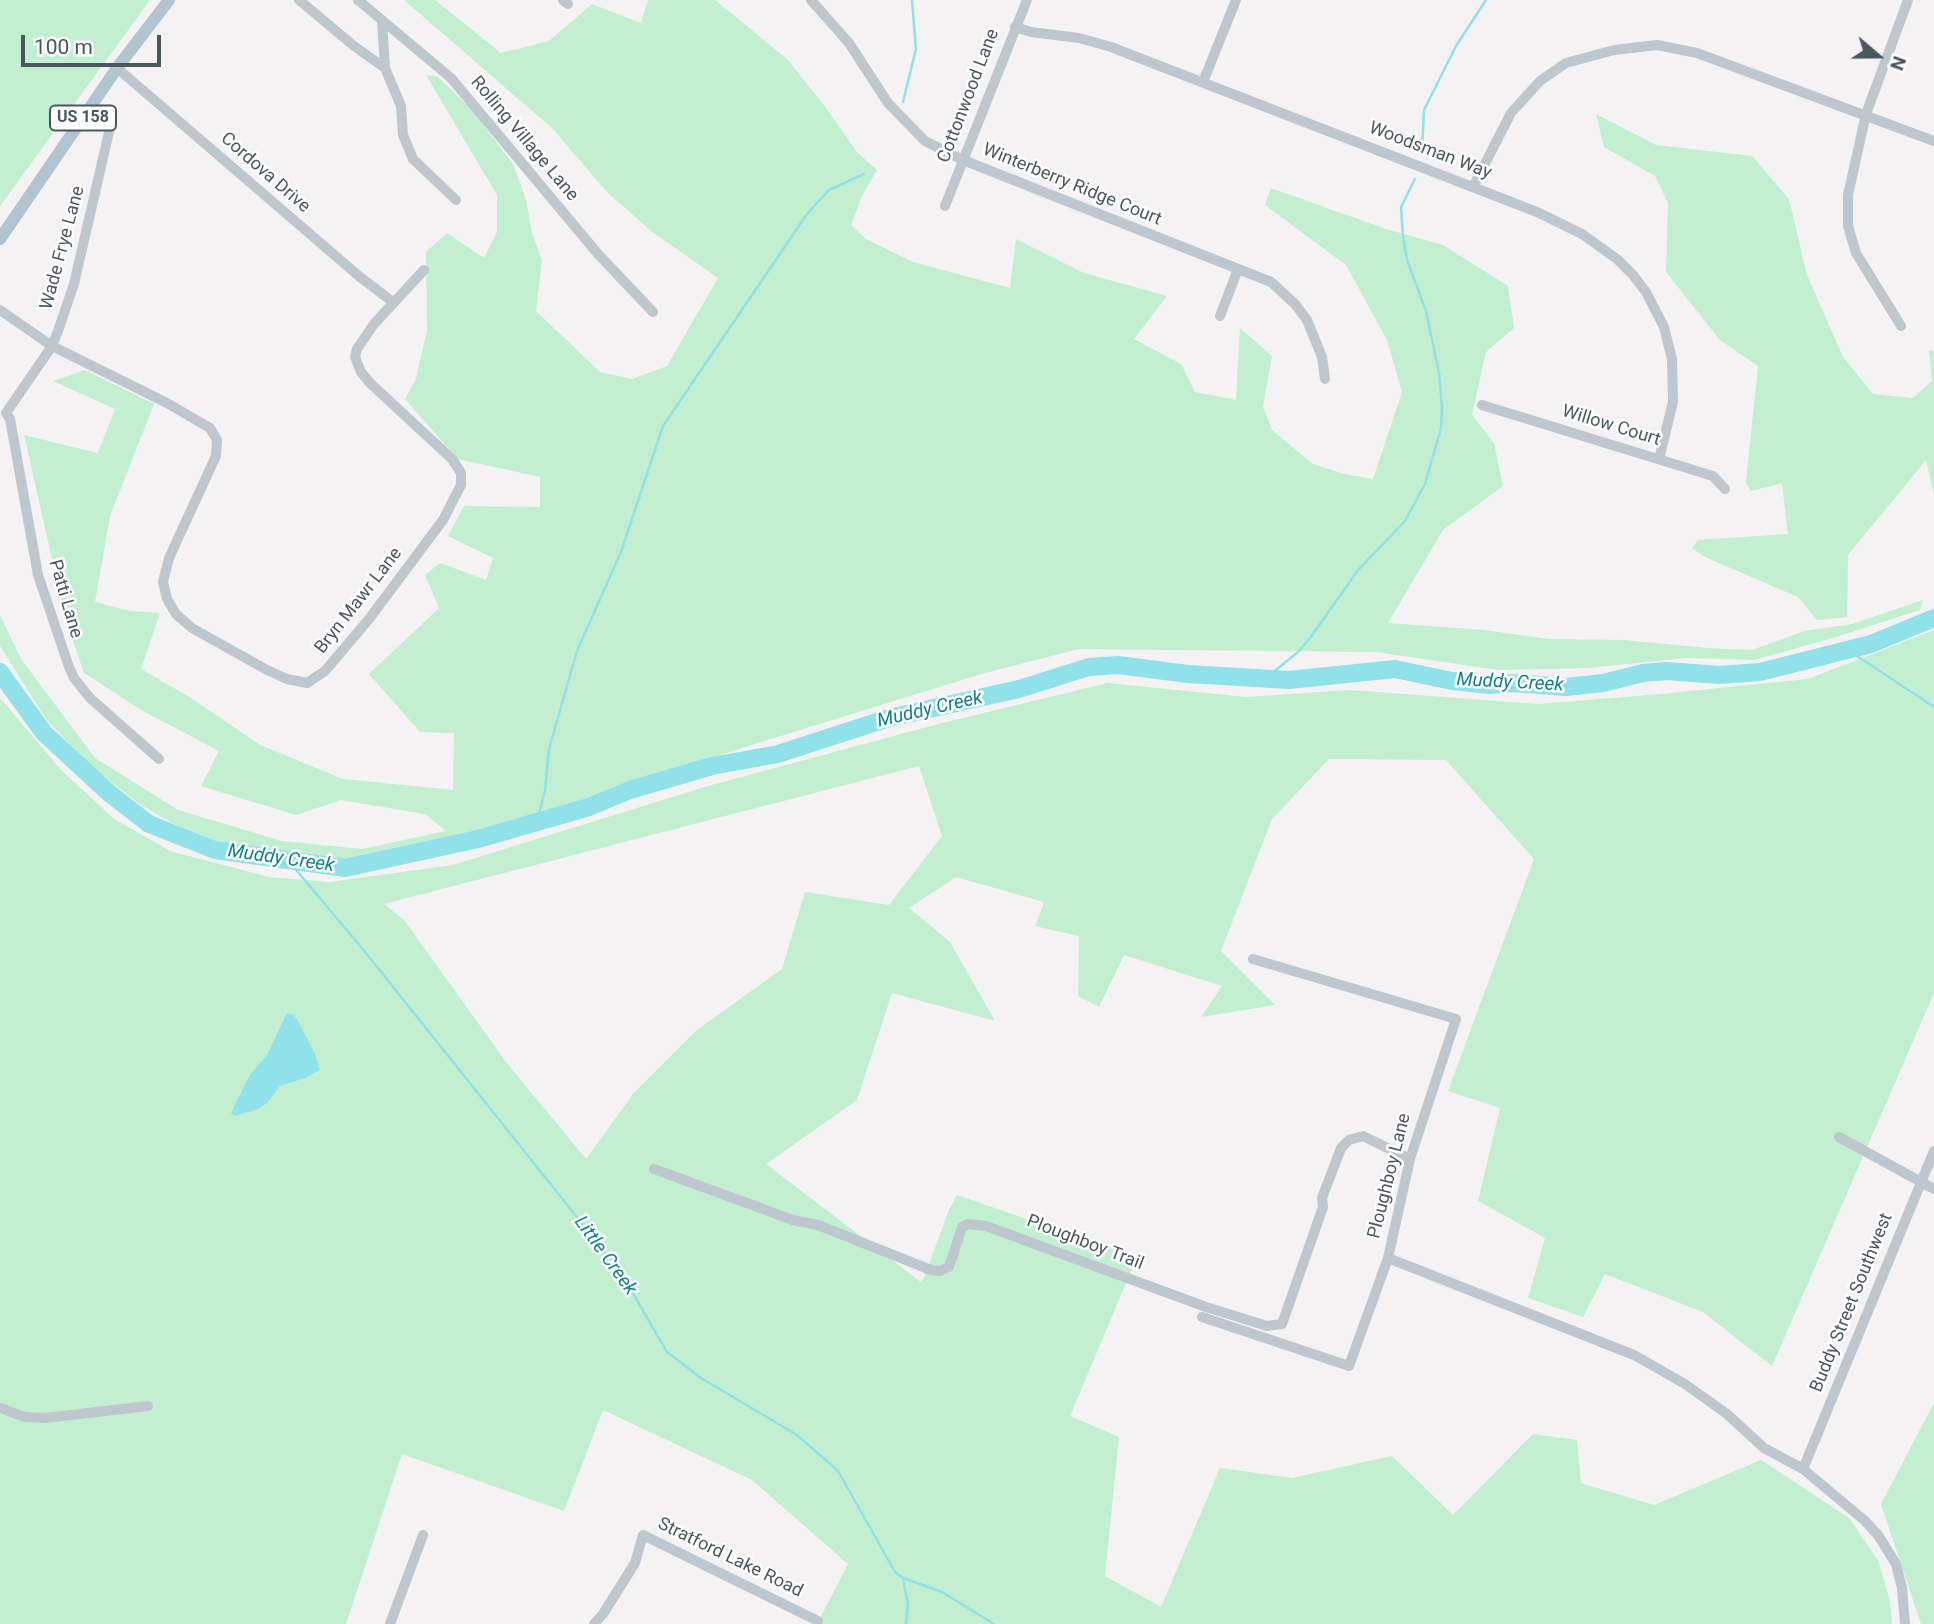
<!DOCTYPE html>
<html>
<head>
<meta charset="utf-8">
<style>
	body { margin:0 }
	#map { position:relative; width:1934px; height:1624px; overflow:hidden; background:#f4f2f2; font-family:Roboto,sans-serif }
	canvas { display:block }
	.north { position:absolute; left:1843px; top:21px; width:70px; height:70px; -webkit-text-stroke:5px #fff; paint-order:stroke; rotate:110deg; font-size:19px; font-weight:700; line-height:28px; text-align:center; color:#4a575f }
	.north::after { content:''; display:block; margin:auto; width:24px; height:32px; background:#4a575f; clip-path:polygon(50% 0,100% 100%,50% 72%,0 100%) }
	.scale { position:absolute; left:21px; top:35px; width:140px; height:32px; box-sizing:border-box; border:4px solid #4a575f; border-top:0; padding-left:9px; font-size:21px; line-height:24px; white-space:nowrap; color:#4a575f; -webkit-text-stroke:5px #fff; paint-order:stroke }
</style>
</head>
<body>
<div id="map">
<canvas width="1934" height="1624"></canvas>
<div class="north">N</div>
<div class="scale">100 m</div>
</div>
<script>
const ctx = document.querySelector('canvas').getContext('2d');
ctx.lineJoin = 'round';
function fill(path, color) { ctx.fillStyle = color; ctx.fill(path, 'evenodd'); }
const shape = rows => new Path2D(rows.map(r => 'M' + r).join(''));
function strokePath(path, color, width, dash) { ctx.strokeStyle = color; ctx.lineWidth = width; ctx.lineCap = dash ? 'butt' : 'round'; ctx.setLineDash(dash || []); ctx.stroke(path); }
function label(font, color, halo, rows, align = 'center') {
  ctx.font = font + ' Roboto,sans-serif'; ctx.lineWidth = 5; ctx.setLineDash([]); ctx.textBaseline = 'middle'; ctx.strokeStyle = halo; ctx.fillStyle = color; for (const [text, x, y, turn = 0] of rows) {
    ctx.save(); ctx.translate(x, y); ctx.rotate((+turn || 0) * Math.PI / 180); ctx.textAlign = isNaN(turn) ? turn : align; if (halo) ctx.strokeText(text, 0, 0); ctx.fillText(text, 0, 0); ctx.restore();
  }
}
fill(shape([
	[0,0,150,0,0,206],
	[404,0,435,0,501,53,549,41,592,4,641,23,648,0,715,0,787,59,826,108,857,152,877,170,862,196,851,225,866,239,913,262,1010,288,1016,239,1084,273,1167,296,1134,339,1181,364,1195,392,1236,400,1240,328,1272,356,1263,406,1272,430,1313,464,1344,474,1373,479,1402,392,1387,340,1346,265,1265,205,1271,188,1386,229,1443,245,1508,286,1514,328,1486,352,1472,415,1494,443,1503,486,1443,530,1388,623,1483,630,1549,639,1623,640,1707,648,1752,650,1804,631,1852,624,1923,600,1920,610,1836,637,1754,660,1686,658,1588,668,1498,670,1376,652,1078,649,978,675,742,748,548,813,415,848,347,863,221,843,172,823,138,803,87,763,46,719,0,646,0,615,21,659,95,758,178,810,282,841,362,849,446,831,425,814,341,800,296,815,201,786,219,751,141,710,84,673,66,620,24,435,98,453,115,409,53,381,85,370,154,404,110,516,95,602,130,611,160,613,141,669,191,698,260,745,343,779,453,790,454,733,420,732,369,674,439,608,425,575,440,563,486,580,493,558,448,536,464,506,540,507,540,477,458,459,405,399,416,379,427,330,426,252,447,233,484,258,497,232,497,195,426,75,437,76,472,110,513,164,526,200,532,233,542,260,536,311,600,372,632,379,667,366,718,278,651,231,607,192,552,128],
	[1596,114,1656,145,1752,156,1789,199,1807,275,1843,357,1873,394,1913,398,1932,381,1929,350,1934,351,1934,495,1926,460,1848,555,1847,617,1817,620,1798,597,1705,557,1692,548,1698,540,1788,534,1782,483,1751,491,1746,482,1758,366,1720,340,1666,272,1668,203,1655,176,1604,147],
	[1934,630,1934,993,1772,1366,1703,1312,1605,1274,1583,1317,1528,1298,1545,1238,1478,1201,1500,1108,1448,1091,1534,859,1446,760,1329,759,1272,819,1221,951,1275,1005,1201,1017,1222,986,1124,955,1099,1007,1078,996,1079,936,1035,926,1044,902,956,877,909,908,950,942,995,1021,892,993,857,1100,766,1164,922,1283,949,1210,957,1195,1137,1257,1070,1416,1119,1437,1105,1576,1161,1607,1220,1468,1292,1478,1392,1456,1453,1515,1533,1434,1577,1440,1581,1483,1654,1505,1761,1460,1849,1518,1878,1560,1890,1601,1892,1624,817,1624,848,1564,752,1480,603,1410,564,1511,402,1454,346,1624,0,1624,0,698,61,770,114,819,170,851,269,877,330,882,453,865,708,786,942,723,1108,683,1246,697,1350,690,1538,704,1661,694,1808,679],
	[919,766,942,836,889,905,805,892,782,969,697,1030,634,1093,586,1159,506,1062,404,920,384,904],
	[1934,1403,1934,1624,1921,1624,1881,1504]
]), '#c2efcf');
fill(shape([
	[287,1013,294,1015,299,1023,315,1054,320,1070,305,1078,280,1086,267,1103,258,1109,235,1116,231,1113,251,1073,267,1055]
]), '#91e1eb');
strokePath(shape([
	[903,102,916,49,912,0],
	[1422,149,1424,110,1456,46,1486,0],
	[1848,650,1934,707],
	[1266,678,1298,652,1310,638,1359,569,1405,521,1425,484,1441,428,1442,407,1439,373,1426,311,1407,260,1403,237,1401,207,1415,179],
	[537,821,545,791,549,749,577,651,621,552,663,426,807,214,829,190,864,174],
	[287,859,366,953,620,1271,667,1352,701,1378,797,1435,838,1471,895,1572,903,1578,942,1592,994,1624],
	[903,1579,908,1604,906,1624]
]), '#91e1eb', 2.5);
strokePath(shape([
	[0,672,44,733,109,793,149,824,215,850,345,868,478,839,589,807,630,790,712,766,778,754,889,718,1019,689,1089,667,1118,665,1188,674,1289,680,1395,669,1452,681,1490,685,1513,683,1566,687,1603,683,1643,673,1666,671,1719,675,1760,672,1871,644,1934,618]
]), '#91e1eb', 18);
strokePath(shape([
	[299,0,354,46,385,68],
	[358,0,451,78,598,254,653,312],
	[563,0,568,4],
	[811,0,849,43,888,103,925,141,963,160,1271,282,1295,304,1307,320,1322,357,1325,379],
	[382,21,385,68,401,106,403,135,413,159,456,200],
	[1015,27,1031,32,1079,38,1111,47,1537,212,1582,234,1617,259,1633,275,1646,292,1664,327,1672,359,1673,402,1659,459],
	[117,68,360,277,393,302],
	[1203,82,1236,0],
	[112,119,74,284,58,331,52,346,6,413,10,419,38,575,69,667,74,678,90,698,159,759],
	[1473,187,1511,113,1540,81,1566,63,1614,50,1657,45,1697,53,1934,141],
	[945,206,1027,0],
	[0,310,52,346,167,403,210,428,217,440,216,456,169,558,163,582,167,599,176,614,192,628,267,670,287,679,307,683,325,671,369,619,443,520,461,485,461,473,452,459,370,383,361,372,355,357,357,349,374,324,424,270],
	[1220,316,1238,269],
	[1901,326,1856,253,1848,226,1848,195,1866,114,1908,0],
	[1482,405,1713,476,1725,489],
	[1839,1137,1934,1189],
	[654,1169,793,1220,818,1225,931,1270,940,1271,949,1267,962,1227,968,1224,986,1226,1206,1307,1267,1326,1282,1324,1323,1207,1322,1198,1341,1148,1349,1140,1363,1136,1410,1159],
	[1388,1258,1634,1355,1685,1384,1727,1414,1764,1448,1803,1469,1864,1520,1878,1535,1896,1564,1902,1588,1905,1624],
	[1202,1317,1349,1366,1388,1258,1410,1159,1456,1019,1253,959],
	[0,1408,25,1417,45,1418,148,1406],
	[1803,1469,1934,1151],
	[390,1624,423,1535],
	[594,1624,603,1614,635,1563,643,1535,818,1621]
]), '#bec7ce', 10);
strokePath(shape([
	[0,239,117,68,169,0]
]), '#b2c4cf', 12);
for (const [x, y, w] of [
	[83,118,66]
]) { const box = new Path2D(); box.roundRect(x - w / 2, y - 12.5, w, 25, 5); ctx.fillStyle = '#fff'; ctx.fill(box); strokePath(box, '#4a575f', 2); }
label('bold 16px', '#4a575f', null, [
	["US 158",83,118]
]);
label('18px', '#4a575f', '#fff', [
	["Cottonwood Lane",969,96,-69],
	["Rolling Village Lane",524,139,50],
	["Woodsman Way",1430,151,21],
	["Cordova Drive",265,173,41],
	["Winterberry Ridge Court",1072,185,22],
	["Wade Frye Lane",63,248,-75],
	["Willow Court",1611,426,17],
	["Patti Lane",65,599,74],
	["Bryn Mawr Lane",359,601,-52],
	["Ploughboy Lane",1390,1176,-76],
	["Ploughboy Trail",1085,1243,21],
	["Buddy Street Southwest",1852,1303,-68],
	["Stratford Lake Road",730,1558,26]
]);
label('italic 19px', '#107f8d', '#fff', [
	["Muddy Creek",1510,683,3],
	["Muddy Creek",930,710,-13],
	["Muddy Creek",281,859,8],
	["Little Creek",605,1256,54]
]);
</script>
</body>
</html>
